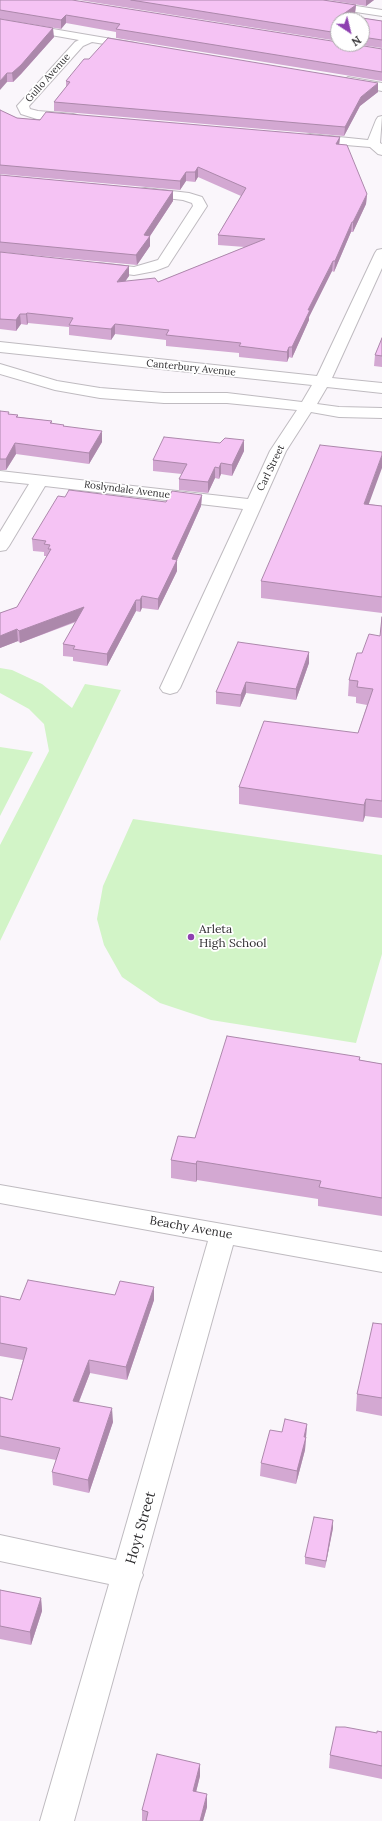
<!DOCTYPE html>
<html>
<head>
<meta charset="utf-8">
<style>
	body { margin:0 }
	#map { position:relative; width:382px; height:1821px; overflow:hidden; background:#faf6fb; font-family:Lora,serif }
	canvas { display:block }
	.north { position:absolute; left:330px; top:12px; width:40px; height:40px; box-sizing:border-box; background:#fff; border:1px solid #acabac; border-radius:50%; rotate:145deg; font-size:11px; font-weight:700; line-height:16px; text-align:center; color:#2f2e30 }
	.north::after { content:''; display:block; margin:auto; width:14px; height:18px; background:#8e40b0; clip-path:polygon(50% 0,100% 100%,50% 72%,0 100%) }
</style>
</head>
<body>
<div id="map">
<canvas width="382" height="1821"></canvas>
<div class="north">N</div>
</div>
<script>
const ctx = document.querySelector('canvas').getContext('2d');
ctx.lineJoin = 'round';
function fill(path, color) { ctx.fillStyle = color; ctx.fill(path, 'evenodd'); }
const shape = rows => new Path2D(rows.map(r => 'M' + r).join(''));
function strokePath(path, color, width, dash) { ctx.strokeStyle = color; ctx.lineWidth = width; ctx.lineCap = dash ? 'butt' : 'round'; ctx.setLineDash(dash || []); ctx.stroke(path); }
function label(font, color, halo, rows, align = 'center') {
  ctx.font = font + ' Lora,serif'; ctx.lineWidth = 3.5; ctx.setLineDash([]); ctx.textBaseline = 'middle'; ctx.strokeStyle = halo; ctx.fillStyle = color; for (const [text, x, y, turn = 0] of rows) {
    ctx.save(); ctx.translate(x, y); ctx.rotate((+turn || 0) * Math.PI / 180); ctx.textAlign = isNaN(turn) ? turn : align; if (halo) ctx.strokeText(text, 0, 0); ctx.fillText(text, 0, 0); ctx.restore();
  }
}
fill(shape([
	[0,668,12,670,42,684,72,708,85,684,121,690,0,941,0,845,49,751,44,724,29,709,0,693],
	[0,747,33,752,0,816],
	[133,819,382,855,382,954,356,1043,211,1020,160,1003,122,977,104,945,97,919,103,886]
]), '#d2f4c7');
const minor = shape([
	[0,20,135,43,141,46,135,49,92,42,83,46,29,106,30,109,38,111,73,114,77,115,79,118,77,121,73,122,37,119,21,114,17,106,75,42,79,40,0,26,0,20],
	[348,77,382,83,382,91,344,84,342,81,348,77],
	[382,116,380,143,382,144,382,155,378,154,370,147,310,142,306,141,304,138,306,135,310,134,368,140,376,120,378,117,382,116],
	[145,188,189,193,202,197,207,206,168,266,155,271,134,275,94,270,92,267,94,264,99,263,134,267,158,260,193,206,192,203,183,200,140,195,138,192,140,189,145,188],
	[382,249,382,268,332,378,382,383,382,393,327,387,317,404,339,407,382,408,382,418,339,417,311,412,286,451,180,688,177,692,170,694,163,692,160,688,243,509,45,486,9,546,6,550,0,551,0,532,29,484,0,481,0,471,248,499,270,451,297,410,227,403,164,403,100,398,55,390,0,374,0,364,57,381,100,388,164,393,227,393,302,402,312,385,0,352,0,342,317,376,375,253,377,250,382,249],
	[0,1185,382,1252,382,1272,233,1245,142,1573,143,1575,140,1582,74,1821,40,1821,109,1584,0,1561,0,1535,116,1560,208,1241,0,1203,0,1185]
]);
const major = shape([
	[292,0,318,0,382,10,382,16,297,3,292,0]
]);
strokePath(minor, '#bfbbc0', 2);
strokePath(major, '#bfbbc0', 2);
fill(minor, '#fff');
fill(major, '#fff');
fill(shape([
	[0,0,382,49,382,81,116,38,116,32,66,23,61,29,0,19],
	[79,0,323,0,356,5,355,13,352,16,382,21,382,48,354,44,362,44,362,20,338,20,338,41],
	[328,0,374,0,366,6],
	[0,19,54,37,21,74,13,82,7,82],
	[66,81,378,92,360,106,344,136,54,111,54,102,66,87],
	[0,110,17,118,40,120,340,137,339,144,367,194,366,204,353,232,351,232,334,272,332,271,309,317,309,320,292,358,289,357,287,362,239,357,239,353,166,346,166,340,115,334,111,340,69,335,69,327,28,323,27,325,21,324,16,331,0,329,0,252,129,276,125,281,158,282,245,247,218,245,218,235,241,196,198,177,195,182,186,181,180,190,0,174],
	[0,175,173,191,173,201,150,236,150,246,137,265,0,252],
	[382,338,382,367,374,366,375,355],
	[0,411,9,414,18,415,18,417,52,421,52,424,64,425,64,426,102,442,89,464,16,454,6,470,0,470],
	[244,451,232,476,221,474,219,479,215,478,208,493,179,490,179,479,182,474,153,471,153,460],
	[202,495,201,506,177,560,177,571,158,610,142,608,140,612,136,611,107,666,73,661,73,657,63,656,63,644,76,622,20,643,18,641,0,648,0,613,17,607,47,556,44,556,44,552,33,551,32,539,65,497,166,502],
	[369,504,382,506,382,613,261,598,261,581],
	[382,617,382,818,365,816,363,822,239,804,239,787,358,733,367,705,356,703,356,697,348,696,349,680,362,653,380,636],
	[309,652,309,663,296,700,246,693,240,707,216,704,216,692],
	[360,1057,360,1060,382,1064,382,1216,318,1206,318,1199,197,1180,196,1182,171,1178,171,1160,195,1138],
	[154,1287,154,1300,127,1380,90,1373,79,1402,113,1422,89,1493,53,1485,52,1472,56,1460,0,1449,0,1397,12,1400,23,1360,0,1356,0,1296,20,1300,115,1295],
	[382,1324,382,1416,356,1411,357,1394],
	[307,1424,305,1450,296,1484,260,1476,261,1463,282,1432],
	[333,1528,325,1568,305,1564,305,1557],
	[0,1590,41,1598,42,1611,31,1645,0,1639],
	[382,1732,382,1779,329,1768,330,1755,377,1733],
	[200,1764,200,1776,196,1792,207,1807,203,1821,142,1821,142,1810]
]), '#d3a8d2');
fill(shape([
	[366,0,374,0,366,6],
	[356,5,355,13,346,20,342,15],
	[66,15,66,23,61,29,61,20],
	[53,28,54,37,21,74,13,82,12,73],
	[7,73,7,82,0,90,0,81],
	[378,83,378,92,360,106,344,136,345,127,361,97],
	[340,137,339,146,336,144],
	[198,167,198,177,195,182,195,172],
	[186,172,186,181,180,190,180,181],
	[173,191,173,201,150,236,150,246,137,265,136,255,144,235],
	[367,194,366,204,353,232,353,222],
	[352,222,351,232,334,272,335,261],
	[333,261,332,271,309,317,309,320,292,358,292,347,308,310],
	[129,266,129,276,118,292,117,282],
	[27,313,28,323,27,325,26,314],
	[20,314,21,324,16,331,16,320],
	[115,324,115,334,111,340,111,329],
	[289,347,289,357,287,362,287,352],
	[102,431,102,442,89,464,89,453],
	[244,440,244,451,232,476,232,465],
	[15,443,16,454,6,470,6,459],
	[382,455,382,468,363,520,364,504],
	[221,463,221,474,219,479,219,468],
	[215,467,215,478,208,493,208,482],
	[202,495,201,506,177,560,177,571,158,610,158,599,172,559],
	[142,596,142,608,140,612,140,600],
	[136,600,136,611,107,666,107,654],
	[84,607,84,618,20,643,19,631],
	[17,629,18,641,0,648,0,636],
	[309,652,309,663,296,700,296,689],
	[246,682,246,693,240,707,241,695],
	[366,799,365,816,363,822,364,805],
	[197,1161,197,1180,196,1182,196,1164],
	[154,1287,154,1300,127,1380,126,1367],
	[89,1360,90,1373,74,1414,73,1401],
	[112,1408,113,1422,89,1493,88,1480],
	[307,1424,305,1450,296,1484,297,1471],
	[333,1520,333,1528,325,1568,326,1561],
	[41,1598,42,1611,31,1645,30,1632],
	[200,1764,200,1776,193,1804,193,1791],
	[207,1794,207,1807,203,1821,200,1821]
]), '#ac88ab');
const building = shape([
	[0,0,72,0,338,42,338,44,352,44,382,49,382,72,116,29,120,24,66,15,61,20,0,10,0,0],
	[131,0,323,0,356,5,342,15,382,21,382,40,362,37,362,20,338,20,338,33,131,0],
	[0,19,53,28,21,65,12,73,7,73,0,81,0,19],
	[108,38,378,83,361,97,345,127,54,102,70,82,66,81,84,59,89,59,108,38],
	[0,110,17,118,40,120,46,112,340,137,336,144,347,145,367,194,353,222,352,222,335,261,333,261,308,310,310,310,292,347,289,347,287,352,239,346,241,343,166,335,169,330,115,324,111,329,69,325,73,318,27,313,26,314,20,314,16,320,0,319,0,252,129,266,117,282,155,278,158,282,265,239,218,235,246,188,198,167,195,172,186,172,180,181,0,165,0,110],
	[0,175,173,191,144,235,150,236,136,255,0,242,0,175],
	[382,338,382,356,375,355,382,338],
	[0,411,9,412,8,414,18,415,16,417,52,421,50,423,64,425,63,426,102,431,89,453,15,443,6,459,0,459,0,411],
	[164,437,220,443,225,438,244,440,232,465,221,463,219,468,215,467,208,482,179,479,187,464,153,460,164,437],
	[320,445,382,452,382,455,364,504,382,506,382,597,261,581,320,445],
	[69,490,166,502,172,491,202,495,172,559,177,560,158,599,142,596,140,600,136,600,107,654,73,649,75,646,63,644,84,607,19,631,17,629,0,636,0,613,17,607,51,549,48,549,50,545,44,544,46,541,32,539,58,496,65,497,69,490],
	[382,617,382,801,366,799,364,805,239,787,264,721,358,733,373,689,357,687,358,681,349,680,357,653,362,653,369,634,380,636,382,617],
	[238,642,309,652,296,689,246,682,241,695,216,692,238,642],
	[227,1036,360,1057,359,1060,382,1064,382,1198,319,1187,321,1181,197,1161,196,1164,171,1160,178,1136,195,1138,227,1036],
	[28,1280,115,1295,120,1281,154,1287,126,1367,89,1360,73,1401,112,1408,88,1480,52,1472,60,1448,0,1436,0,1397,12,1400,27,1348,0,1343,0,1296,20,1300,28,1280],
	[373,1323,382,1324,382,1398,357,1394,373,1323],
	[285,1419,307,1424,304,1437,306,1437,297,1471,261,1463,270,1430,282,1432,285,1419],
	[314,1517,333,1520,326,1561,305,1557,314,1517],
	[0,1590,41,1598,30,1632,0,1626,0,1590],
	[336,1727,345,1727,377,1733,377,1731,382,1732,382,1766,330,1755,336,1727],
	[157,1754,200,1764,193,1791,207,1794,200,1821,146,1821,148,1812,142,1810,157,1754]
]);
fill(building, '#f5c3f4');
strokePath(building, '#ac88ab', 1);
for (const [x, y, r, color] of [
	[191,937,4,"#8e40b0"]
]) { const dot = new Path2D(); dot.arc(x, y, r, 0, 2 * Math.PI); ctx.fillStyle = color; ctx.fill(dot); strokePath(dot, '#fff', 1.5); }
label('10px', '#2f2e30', '#fff', [
	["Gullo Avenue",48,78,-48],
	["Canterbury Avenue",191,368,6],
	["Carl Street",271,468,-64],
	["Roslyndale Avenue",127,490,7]
]);
label('12px', '#2f2e30', '#fff', [
	["Arleta",199,930],
	["High School",199,944]
], 'left');
label('12px', '#2f2e30', '#fff', [
	["Beachy Avenue",191,1228,10]
]);
label('14px', '#2f2e30', '#fff', [
	["Hoyt Street",141,1528,-74]
]);
</script>
</body>
</html>
